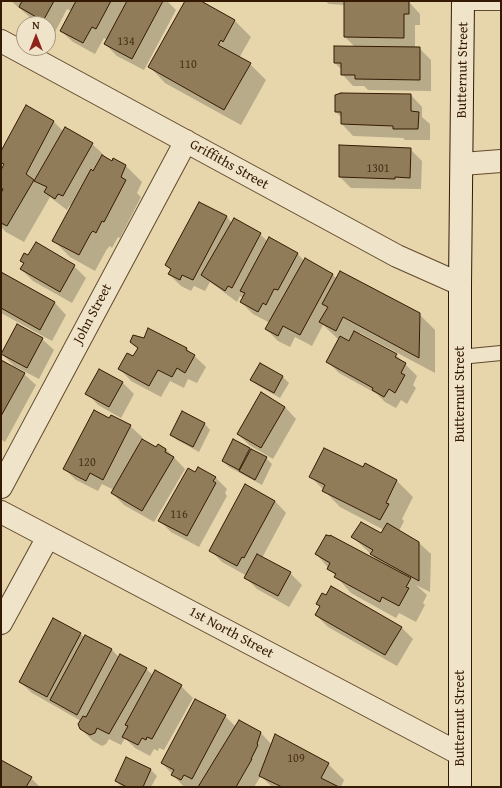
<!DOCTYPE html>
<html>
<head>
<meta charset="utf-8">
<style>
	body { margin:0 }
	#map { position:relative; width:502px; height:788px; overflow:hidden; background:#e7d6ac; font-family:"Gentium Book Plus",serif }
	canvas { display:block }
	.frame { position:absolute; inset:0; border:2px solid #341a02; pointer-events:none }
	.north { position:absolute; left:16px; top:16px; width:40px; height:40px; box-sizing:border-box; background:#efe4c9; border:1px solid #a49379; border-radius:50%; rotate:0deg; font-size:11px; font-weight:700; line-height:16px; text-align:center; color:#341a02 }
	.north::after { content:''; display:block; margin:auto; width:14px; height:18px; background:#8f2418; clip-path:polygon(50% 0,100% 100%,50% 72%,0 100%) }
</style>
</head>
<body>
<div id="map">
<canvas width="502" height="788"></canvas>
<div class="frame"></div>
<div class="north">N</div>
</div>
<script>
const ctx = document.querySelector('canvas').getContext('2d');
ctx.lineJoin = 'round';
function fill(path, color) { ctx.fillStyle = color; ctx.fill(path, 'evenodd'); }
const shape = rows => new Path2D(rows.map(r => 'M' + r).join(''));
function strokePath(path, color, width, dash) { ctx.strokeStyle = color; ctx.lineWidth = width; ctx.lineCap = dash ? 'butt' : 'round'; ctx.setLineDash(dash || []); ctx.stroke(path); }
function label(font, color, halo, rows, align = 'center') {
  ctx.font = font + ' "Gentium Book Plus",serif'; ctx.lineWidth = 4; ctx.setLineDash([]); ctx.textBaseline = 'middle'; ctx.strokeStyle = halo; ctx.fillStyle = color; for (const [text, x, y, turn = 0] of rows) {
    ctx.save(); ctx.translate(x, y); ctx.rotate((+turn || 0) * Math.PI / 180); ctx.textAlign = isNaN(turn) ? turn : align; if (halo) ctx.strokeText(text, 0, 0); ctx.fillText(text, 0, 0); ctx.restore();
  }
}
fill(shape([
	[11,1,167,1,176,10,144,70,117,56,105,44,107,40,104,38,95,54,73,42,61,31,71,11,67,9,55,32,48,28,48,24,41,24,32,19],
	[186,1,199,1,235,21,251,37,239,58,250,64,266,80,241,125,165,83,149,66],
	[325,1,409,2,420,14,420,25,415,25,415,48,419,48,431,60,431,91,368,90,364,86,353,86,342,74,342,70,335,63,335,47,355,47,345,37,345,5,329,4],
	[411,95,422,107,422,117,430,124,430,140,405,140,403,138,353,136,342,124,342,118,336,112,336,96],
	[54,122,64,132,92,144,104,155,103,157,112,162,114,159,126,166,142,182,137,193,141,197,120,238,118,237,112,248,110,246,107,249,95,271,70,257,54,241,72,206,70,205,67,210,50,197,24,242,6,232,1,227,2,193,1,172,4,166,1,163,1,153],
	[410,149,422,161,421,189,351,188,340,177],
	[200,203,227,217,232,223,260,234,268,242,269,239,298,254,304,261,305,260,333,275,337,279,419,314,435,330,435,373,360,333,359,335,396,355,417,376,413,385,416,388,407,404,401,400,396,408,385,402,377,394,339,373,327,361,339,340,323,325,312,346,295,337,290,347,278,341,266,329,270,323,253,314,241,302,243,298,240,296,237,302,210,282,205,291,194,286,191,291,181,286,169,274,171,270,166,265],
	[74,266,86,278,72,303,33,281,21,269],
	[1,273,55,303,66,315,52,341,1,313],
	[149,330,187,349,206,367,197,383,188,379,184,388,170,381,161,397,131,381,120,369,133,357,138,349,131,341,144,339],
	[42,339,54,350,39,379,14,366,2,354],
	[1,361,24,374,36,385,5,442,1,439],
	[260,364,283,377,289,383,280,398,257,385,251,379],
	[123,383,134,394,121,418,98,405,87,393],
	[285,407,296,419,273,459,249,445,238,434],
	[183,413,205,424,210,430,199,452,177,440,171,434],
	[109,420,130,426,142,437,138,445,166,449,185,469,154,522,124,505,112,493,114,490,102,484,98,491,76,480,64,469],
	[233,440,266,458,272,464,262,485,229,467,223,461],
	[365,465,397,481,413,497,402,519,404,521,399,531,419,543,431,554,430,592,416,585,427,595,423,603,425,605,416,622,399,613,396,618,351,593,316,554,379,562,353,537,382,535,384,530,340,507,311,477,364,468],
	[195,474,215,477,227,489,225,493,227,496,199,547,171,532,160,521],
	[275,501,286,513,262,558,290,573,302,585,289,607,257,589,246,578,247,576,222,562,211,551],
	[326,597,401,627,413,639,397,666,328,627,316,615,321,607,317,604],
	[54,619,85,637,112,650,119,657,146,669,153,675,181,686,193,698,164,750,159,748,158,751,154,749,150,756,135,748,125,738,121,745,109,739,106,744,102,746,93,741,81,729,81,721,32,693,20,682],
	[225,716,235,726,239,721,261,733,272,745,328,764,344,780,341,787,272,787,261,776,254,787,184,787,162,763],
	[127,758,151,770,157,776,151,787,122,787,116,781],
	[1,761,31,778,40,787,1,787]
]), '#0003');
const building = shape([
	[22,1,54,1,43,21,19,7,22,1],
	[76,1,111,1,96,29,92,27,83,43,60,31,76,1],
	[127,1,163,1,132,59,104,44,127,1],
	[185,1,201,1,235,20,223,42,221,40,218,45,251,63,224,110,148,67,185,1],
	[344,1,409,1,409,14,404,14,404,38,344,37,344,1],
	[334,46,420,47,420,80,355,79,355,75,341,75,341,63,334,63,334,46],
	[341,93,411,94,411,111,419,112,418,129,393,129,393,126,341,124,341,112,335,112,335,95,341,93],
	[26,105,54,121,26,174,34,180,7,226,1,223,1,193,3,189,1,188,1,170,4,164,1,163,1,151,26,105],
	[65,127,93,143,63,196,58,194,55,199,44,192,47,187,34,181,65,127],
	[339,145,411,148,410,178,395,177,395,179,339,177,339,145],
	[102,155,112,161,113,158,126,165,121,177,126,180,104,222,102,221,96,233,93,231,91,233,79,255,52,241,91,169,93,171,102,155],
	[199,202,227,216,193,280,182,275,180,280,168,274,171,269,165,265,199,202],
	[234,218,261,233,232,288,228,286,225,291,201,275,234,218],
	[269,237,298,253,278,290,274,289,266,305,263,303,258,312,240,302,245,293,240,291,269,237],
	[36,242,75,265,60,292,20,269,24,263,20,261,24,253,28,255,36,242],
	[305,258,333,274,300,335,283,326,278,336,265,329,305,258],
	[340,271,420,313,419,358,343,317,336,331,319,322,328,307,322,304,340,271],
	[1,272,55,302,40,330,1,308,1,272],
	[17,324,43,338,27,368,1,354,17,324],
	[148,328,187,348,186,350,195,355,185,373,177,368,172,377,158,370,149,386,118,369,127,353,133,356,138,348,130,342,133,335,144,338,148,328],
	[354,331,397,354,395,357,406,363,401,373,405,375,395,393,389,389,384,397,372,390,373,388,326,362,340,336,349,341,354,331],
	[1,360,25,373,1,416,1,360],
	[260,363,283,376,274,393,250,380,260,363],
	[99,369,123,382,109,407,85,394,99,369],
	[261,392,285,407,261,448,237,434,261,392],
	[94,410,109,418,111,415,131,425,103,480,90,473,86,481,63,469,94,410],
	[182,411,205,423,193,447,170,435,182,411],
	[142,439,156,447,158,444,166,449,165,452,174,457,142,511,111,493,142,439],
	[233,439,250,448,239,470,222,461,233,439],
	[324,448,363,467,365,463,397,480,386,503,389,504,380,520,322,491,325,485,309,477,324,448],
	[251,449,267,457,255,480,239,471,251,449],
	[198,467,216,477,213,481,216,483,187,536,158,521,188,468,195,472,198,467],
	[245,484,275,501,244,558,242,557,237,566,209,551,245,484],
	[361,522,381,533,387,523,419,542,419,581,370,554,373,550,351,537,361,522],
	[326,535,330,536,330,535,411,578,406,587,409,588,399,606,382,597,380,602,334,577,336,574,327,569,330,563,315,554,326,535],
	[257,554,291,572,278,596,244,578,257,554],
	[331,586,402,627,385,655,315,615,320,606,316,604,322,593,326,595,331,586],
	[53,618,81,633,47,697,19,682,53,618],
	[85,635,112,649,77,715,50,700,85,635],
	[120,654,147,668,109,734,97,728,95,733,90,735,80,729,78,724,83,716,86,717,120,654],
	[155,670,182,685,152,739,147,737,146,740,142,738,138,745,122,737,128,726,125,725,155,670],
	[195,699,226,715,192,779,184,775,181,780,171,775,174,770,161,763,195,699],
	[239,720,261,732,257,744,258,745,251,759,252,759,236,787,198,787,239,720],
	[275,734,329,763,321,778,339,787,282,787,259,776,275,734],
	[126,757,151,769,143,787,127,787,115,781,126,757],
	[1,760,32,777,26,787,1,787,1,760]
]);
fill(building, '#917c5a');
strokePath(building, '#341a02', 1);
const lane = shape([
	[463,3,501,3],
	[460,357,501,353]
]);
const street = shape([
	[1,41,397,256,460,284],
	[462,164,501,161],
	[1,487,186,141],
	[1,512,460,754],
	[1,623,48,537]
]);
const secondary = shape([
	[460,787,460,284,463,1]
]);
strokePath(lane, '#61492c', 16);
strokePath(street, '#61492c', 24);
strokePath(secondary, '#341a02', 24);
strokePath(lane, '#efe4c9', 14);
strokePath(street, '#efe4c9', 22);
strokePath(secondary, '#efe4c9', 22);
label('12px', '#4b3218', null, [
	["134",126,42],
	["110",188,65],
	["1301",378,169],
	["120",87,463],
	["116",179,515],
	["109",296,759]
]);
label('14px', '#341a02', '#efe4c9', [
	["Butternut Street",463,70,-89],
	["Griffiths Street",229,165,29],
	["John Street",93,314,-62],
	["Butternut Street",460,394,-90],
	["1st North Street",231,633,28],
	["Butternut Street",460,718,-90]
]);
</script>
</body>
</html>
